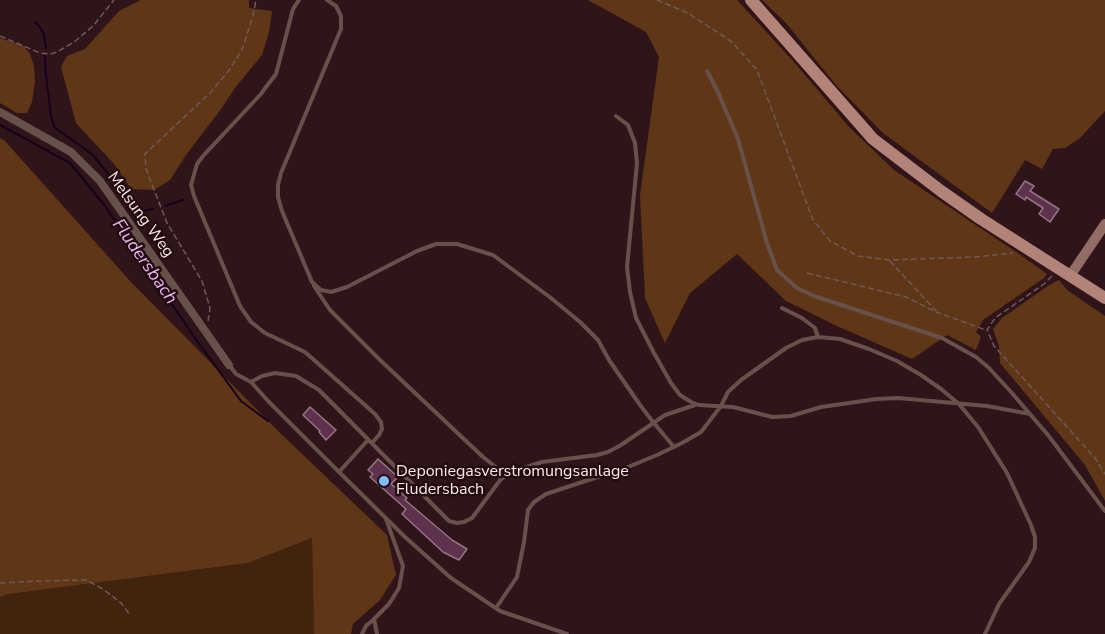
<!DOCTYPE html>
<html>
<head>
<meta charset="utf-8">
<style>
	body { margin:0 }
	canvas { display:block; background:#2f1419 }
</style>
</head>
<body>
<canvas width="1105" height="634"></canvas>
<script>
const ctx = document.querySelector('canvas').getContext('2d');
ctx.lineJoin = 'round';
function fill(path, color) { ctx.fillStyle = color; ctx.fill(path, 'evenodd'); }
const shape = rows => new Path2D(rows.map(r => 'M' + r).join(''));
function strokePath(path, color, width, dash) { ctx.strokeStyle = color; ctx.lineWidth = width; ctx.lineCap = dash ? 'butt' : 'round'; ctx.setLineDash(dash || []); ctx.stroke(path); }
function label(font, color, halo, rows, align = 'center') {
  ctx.font = font + ' "Nunito Sans",sans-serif'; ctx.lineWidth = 5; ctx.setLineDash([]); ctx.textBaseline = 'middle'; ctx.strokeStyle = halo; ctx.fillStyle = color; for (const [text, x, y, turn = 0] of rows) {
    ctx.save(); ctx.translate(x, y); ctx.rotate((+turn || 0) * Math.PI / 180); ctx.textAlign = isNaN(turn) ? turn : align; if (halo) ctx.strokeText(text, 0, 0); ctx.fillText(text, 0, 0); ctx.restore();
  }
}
fill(shape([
	[312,538,314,634,0,634,0,597,9,594,248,563]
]), '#41240d');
fill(shape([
	[141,0,249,0,249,8,272,11,269,32,262,55,235,88,221,109,186,155,170,180,154,190,131,189,114,164,76,123,61,67,67,56,85,49,119,11],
	[588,0,737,0,794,62,849,127,894,170,1022,256,1047,274,1044,278,983,320,976,332,981,337,976,350,947,335,912,359,837,326,786,301,737,254,690,293,665,343,645,298,640,195,659,57,646,32],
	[762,0,1105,0,1105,111,1080,138,1065,148,1053,149,1042,169,1025,160,992,213,883,133,836,85,786,23],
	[0,38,24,46,30,54,34,66,35,81,32,102,27,113,17,113,0,103],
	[0,138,5,141,130,281,278,431,387,535,396,575,380,600,353,624,351,634,314,634,312,538,248,563,9,594,0,597],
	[1059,280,1067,290,1105,316,1105,501,1085,465,1000,363,999,346,993,329,1002,318,1048,286]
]), '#5f3717');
strokePath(shape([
	[35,22,39,26,44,34,46,48],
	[45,56,46,75,51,116,54,127,93,155,135,207,140,211,153,209],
	[0,125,70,163,105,206,197,341,241,401,268,421],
	[165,206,183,200]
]), '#18001d', 2);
const building = shape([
	[1025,181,1034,186,1030,191,1059,209,1050,222,1039,214,1043,208,1026,197,1025,200,1016,194,1025,181],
	[310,407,336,430,326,440,319,432,320,431,303,415,310,407],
	[378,459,398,477,391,484,407,498,405,500,452,540,467,549,459,560,443,552,402,514,406,509,370,477,373,474,368,470,378,459]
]);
fill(building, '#5e324c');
strokePath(building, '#937586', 1.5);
strokePath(shape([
	[657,0,688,13,732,42,757,70,813,220,830,241,858,256,890,260,975,257,1013,253],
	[0,36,40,53,51,54,57,52,74,42,93,26,114,0],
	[890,261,936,311],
	[807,273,906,297,936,312,986,330],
	[1052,276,1044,284,995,318,987,330,994,346,1095,458,1105,474],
	[208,321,210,308,202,281,167,223,146,169,145,154,211,92,230,69,242,50,253,16,256,0],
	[0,583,36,581,86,580,103,589,121,603,130,615]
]), '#71585d', 1.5, [6, 3]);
strokePath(shape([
	[299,0,293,9,276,74,260,95,203,156,197,164,191,185,194,196,240,306,251,322,265,333,305,352,375,414,381,422,382,429,379,435,372,443],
	[327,0,336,6,341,16,341,29,281,173,278,185,278,197,282,211,312,282,321,290,331,292,347,287,417,251,436,244,457,244,493,255,551,298,580,322,598,340,609,360,640,405,653,422,674,447],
	[707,71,718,92,738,139,767,243,777,270,797,288,814,296,942,338,976,357,989,368,1011,392,1048,435,1105,511],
	[616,116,628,125,635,143,637,163,627,267,630,292,636,318,654,353,671,383,680,395,691,402,699,405,733,407,772,417,791,416,821,407,849,403,876,399,898,398,987,406,1030,414],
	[314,286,330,310,379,359,483,457,506,475],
	[782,308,802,318,815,328,818,337],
	[230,366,236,374,251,382,262,376,275,373,296,376,319,390,449,521,457,523,464,522,472,518,501,479,511,472,542,462,597,455,608,452,621,445,665,415,695,405],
	[251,382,268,401,339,472,405,537,451,578,500,611,567,634],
	[339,472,368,440],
	[496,608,517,577,524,542,528,510,534,502,546,494,628,467,657,455,682,443,701,432,721,406,728,392,741,380,786,348,802,340,818,337,840,339,869,349,897,361,921,375,941,389,959,404,978,427,1007,473,1031,525,1035,537,1035,548,1029,562,999,604,985,634],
	[362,634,366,626,374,619],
	[377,634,374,619,389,604,399,588,403,566,386,519]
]), '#68504b', 4);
strokePath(shape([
	[0,112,71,152,100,181,229,365]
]), '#68504b', 8);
strokePath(shape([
	[1070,276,1105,224]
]), '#926d65', 10);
strokePath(shape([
	[751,0,873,139,941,191,981,219,1105,298]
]), '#b38378', 12);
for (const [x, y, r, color] of [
	[384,481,6,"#7ebdf9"]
]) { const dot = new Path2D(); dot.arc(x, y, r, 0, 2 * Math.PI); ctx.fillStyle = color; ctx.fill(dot); strokePath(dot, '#240b10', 2); }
label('16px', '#fce8eb', '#240b10', [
	["Melsung Weg",140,215,54]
]);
label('16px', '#fce8eb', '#240b10', [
	["Deponiegasverstromungsanlage",396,472],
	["Fludersbach",396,490]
], 'left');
label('italic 18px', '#e9b4f4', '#240b10', [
	["Fludersbach",144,262,55]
]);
</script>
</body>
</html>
